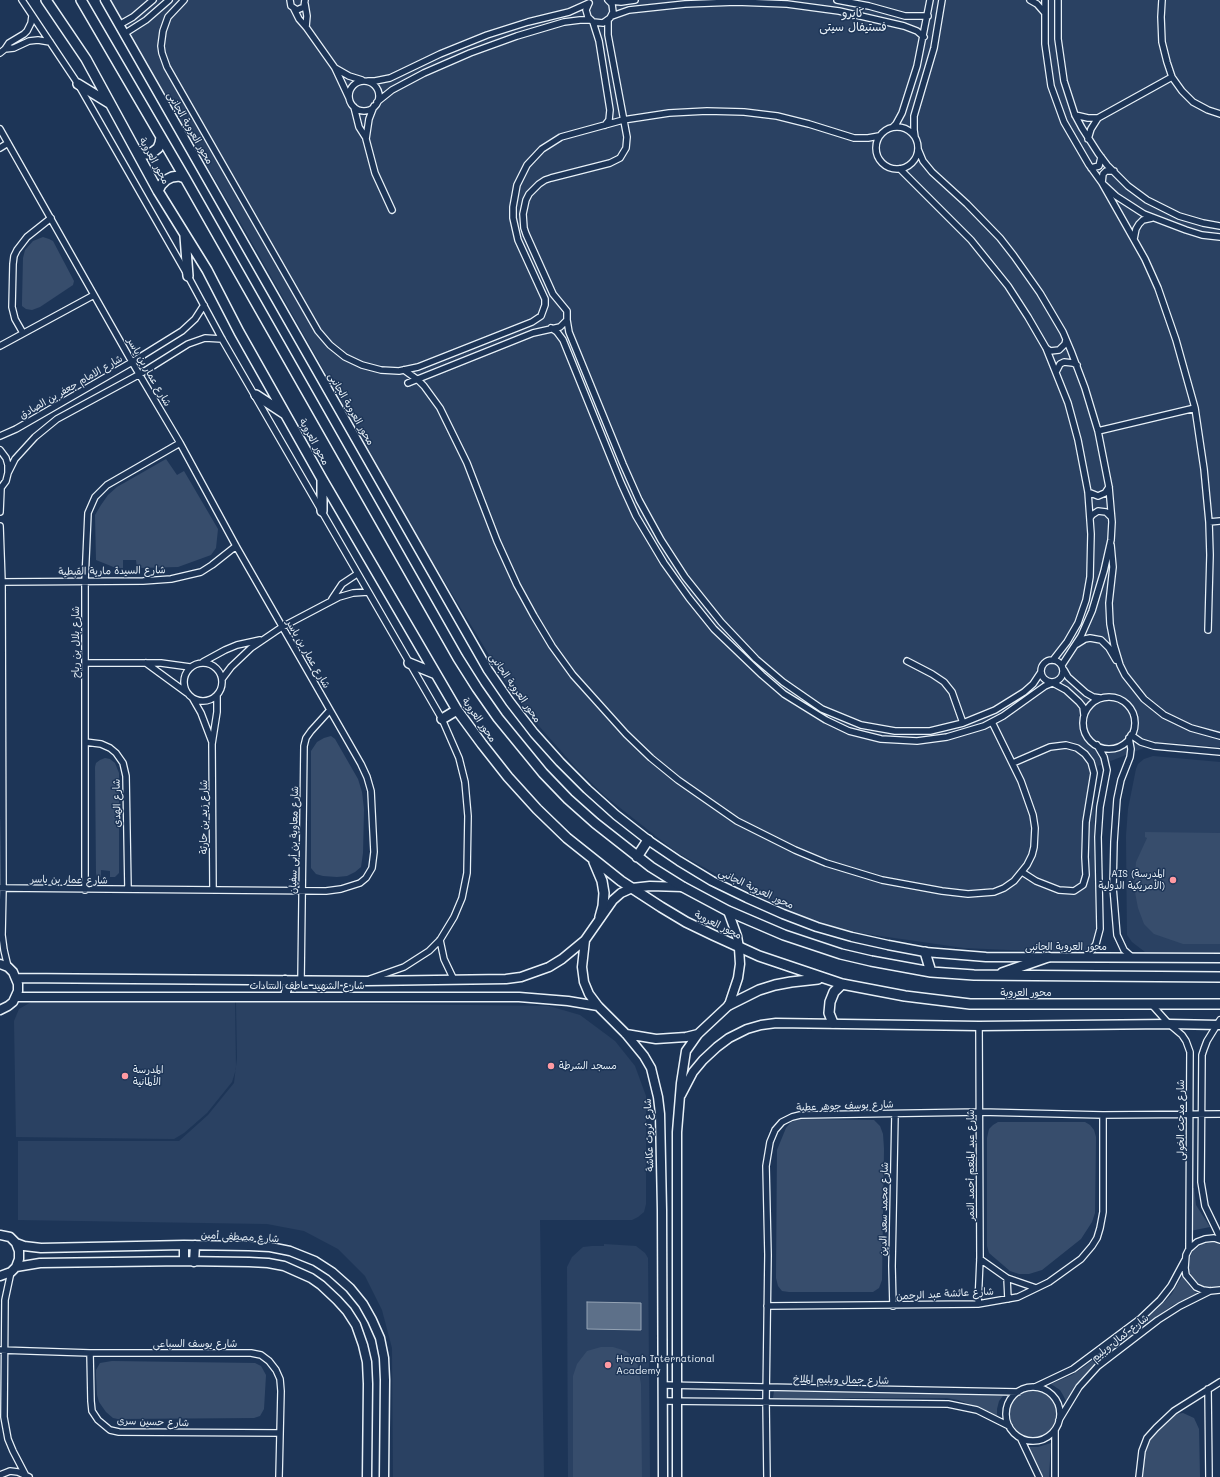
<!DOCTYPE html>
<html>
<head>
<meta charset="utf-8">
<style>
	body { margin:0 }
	canvas { display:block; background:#1d3557 }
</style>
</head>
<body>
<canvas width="1220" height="1477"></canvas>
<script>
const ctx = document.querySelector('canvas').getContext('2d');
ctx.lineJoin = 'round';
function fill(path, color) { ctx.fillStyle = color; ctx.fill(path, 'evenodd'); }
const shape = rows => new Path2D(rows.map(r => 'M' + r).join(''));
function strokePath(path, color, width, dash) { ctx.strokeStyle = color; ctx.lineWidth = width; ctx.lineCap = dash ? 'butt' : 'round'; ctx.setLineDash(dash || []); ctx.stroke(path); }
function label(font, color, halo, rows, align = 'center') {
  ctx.font = font + ' Mali,"Playpen Sans Arabic",sans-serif'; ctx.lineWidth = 3; ctx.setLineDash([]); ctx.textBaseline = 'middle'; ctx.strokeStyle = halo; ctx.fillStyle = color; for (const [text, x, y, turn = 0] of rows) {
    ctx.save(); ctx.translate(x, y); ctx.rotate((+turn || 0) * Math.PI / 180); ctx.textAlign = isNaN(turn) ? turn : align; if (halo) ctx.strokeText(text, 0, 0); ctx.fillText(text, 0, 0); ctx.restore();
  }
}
fill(shape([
	[109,0,1220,0,1220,747,1159,742,1098,766,1094,802,1096,926,1095,942,1092,945,1089,949,1078,953,964,948,860,933,832,926,794,913,749,892,676,852,605,796,576,768,531,717,503,678,423,546,247,234],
	[1153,756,1220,762,1220,952,1145,952,1132,942,1127,935,1126,836,1128,809,1136,769,1138,764,1144,759],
	[33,1001,235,1002,236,1069,232,1082,207,1113,184,1133,174,1139,16,1137,14,1021,19,1009],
	[236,1002,549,1006,580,1015,615,1041,635,1066,646,1096,646,1204,644,1212,638,1217,632,1220,540,1220,544,1477,393,1477,392,1348,382,1310,365,1276,338,1249,304,1231,267,1224,18,1220,18,1141,179,1141,208,1115,234,1083,237,1058],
	[604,1244,636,1246,645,1253,648,1258,650,1477,568,1477,567,1267,572,1257,583,1247,592,1246,604,1246]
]), '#2a4162');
fill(shape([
	[43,237,49,239,53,241,74,281,73,285,40,307,32,310,26,309,22,306,22,302,23,258,25,250,33,241],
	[166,459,177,475,184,471,218,529,216,548,211,555,178,567,137,568,136,560,123,560,123,568,116,568,96,560,95,515,101,505,108,495,117,487],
	[331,736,335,739,358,779,362,792,364,809,363,853,361,867,355,872,347,876,337,877,323,876,316,874,311,868,311,751,317,742,324,738],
	[105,758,110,759,115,763,119,773,119,873,115,877,110,877,110,871,101,870,101,877,97,877,96,873,95,767,96,763,100,760],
	[1145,832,1220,833,1220,944,1183,944,1154,934,1144,924,1138,908,1134,887,1136,862,1147,838,1145,837],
	[800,1119,874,1120,880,1126,883,1134,884,1149,882,1280,879,1288,873,1292,789,1292,782,1291,778,1286,776,1278,777,1150,786,1128,791,1122],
	[998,1122,1085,1122,1090,1125,1094,1130,1096,1137,1095,1213,1092,1222,1081,1239,1042,1270,1029,1274,1019,1274,1010,1271,989,1253,987,1246,987,1138,989,1129,993,1125],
	[1192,1188,1194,1188,1196,1205,1210,1227,1190,1231],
	[1213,1242,1220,1244,1220,1286,1209,1288,1199,1285,1194,1281,1191,1277,1188,1266,1188,1261,1193,1251,1202,1244],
	[1183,1275,1190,1287,1197,1294,1173,1305,1160,1314,1094,1365,1080,1382,1067,1403,1063,1395,1060,1390,1051,1384,1072,1375,1084,1367,1157,1309,1171,1295],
	[601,1347,613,1347,626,1351,637,1361,641,1384,642,1477,573,1477,573,1376,577,1364,587,1351],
	[112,1361,255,1363,261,1366,266,1375,264,1409,260,1416,254,1418,118,1419,113,1418,106,1412,99,1402,97,1395,96,1376,96,1370,100,1363],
	[774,1391,970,1394,1006,1392,999,1401,997,1409,997,1419,980,1408,958,1400,947,1398,773,1398],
	'1010 1414a23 23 0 1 1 46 0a23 23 0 1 1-46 0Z',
	[1183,1413,1194,1418,1199,1429,1200,1477,1143,1477,1143,1459,1148,1442,1176,1414],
	[1051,1443,1049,1477,1042,1477,1034,1458,1027,1447,1038,1447]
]), '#374d6c');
const water = shape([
	[587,1302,641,1303,641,1330,587,1329,587,1302]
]);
fill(water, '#5d7089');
strokePath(water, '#95a4b5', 1);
const street = shape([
	[22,0,78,84,188,276,222,339,442,719,459,758,465,782,468,816,467,873,462,898,454,917,440,940,429,951,404,967,370,979],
	[184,0,168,17,163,31,161,46,162,53,167,67,318,331,330,345,345,357,362,365,381,370,399,371,418,367,532,322,541,316,545,305,545,299,518,240,513,218,513,207,517,185,527,165,542,149,561,137,623,120,669,113,707,111,744,112,777,116,809,124,854,138,868,138,879,136],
	[290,0,291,6,297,10,304,7,305,0],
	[837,0,869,6,905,16,928,16],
	[1030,0,1037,4,1044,12],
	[1045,0,1045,44,1051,86,1064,122,1089,165,1102,183,1116,196,1144,214,1186,230,1202,235,1220,237],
	[1058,0,1058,39,1064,81,1075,115,1082,128,1098,153,1107,165,1128,186,1147,200,1179,216,1203,223,1220,226],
	[1162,0,1161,17,1162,42,1167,62,1172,77,1182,91,1193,102,1208,110,1220,114],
	[610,1,621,2,635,0],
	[589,3,586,10,588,17,593,22,603,23,610,18,613,12,612,4,608,0],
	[305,4,307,16,306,27],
	[294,9,299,19,306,27,335,68,349,98],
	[612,16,629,10,685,4,736,2,787,4,839,11,904,26,917,31,924,37],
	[593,22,599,41,610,110,609,120,605,125],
	[119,25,133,17,153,0],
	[124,34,146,20,169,0],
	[5,49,9,43,24,34,27,31,31,23,32,16],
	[0,53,5,49,14,48,29,41,38,40,50,42],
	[335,68,349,76,362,80],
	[368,81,375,81,390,78,440,54,487,35,528,22,569,12,589,3],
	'349 96a15 15 0 1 1 30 0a15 15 0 1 1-30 0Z',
	[377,102,392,90,424,73,470,53,517,36,564,22,580,20,591,20],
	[374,106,369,119,366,139,375,173,392,210],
	[354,107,359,127,366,138],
	[1075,115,1088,118,1098,118],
	'876 148a21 21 0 1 1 42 0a21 21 0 1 1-42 0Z',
	[893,127,896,124,902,113,917,66,930,0],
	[0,129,132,362,180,443,236,546,361,764,367,777,371,791,374,852,372,868,366,878,360,883,341,889,326,891,0,888],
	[915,137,914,130,914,116,934,48,942,0],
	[1088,139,1091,129,1098,118,1172,77],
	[0,148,8,143],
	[918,149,923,161,932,172,967,204,1000,238,1014,256,1040,293,1063,332,1071,351,1085,388,1098,431,1109,487,1112,522,1111,540,1104,571,1092,611,1081,636,1062,665],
	[1091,168,1099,166,1101,157],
	[900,169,971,240,1008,286,1028,317,1046,348,1068,403,1078,440,1088,492,1091,534,1090,577,1086,600,1078,623,1067,642,1053,660],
	[1114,171,1106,171,1103,174,1102,183,1145,259,1158,288,1176,340,1195,408,1204,469,1209,522,1210,555,1208,630],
	[1134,239,1136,229,1139,224,1143,220,1152,218],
	[567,320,569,332,623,464,639,500,661,540,685,577,721,622,756,659,783,682,822,709,861,725,895,731,930,731,963,723,995,710,1024,692,1033,684,1041,672],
	[551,328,557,332,563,340,621,483,636,516,664,563,689,598,714,629,762,675,784,694,826,720,849,731,881,739,917,741,947,737,984,726,1003,716,1045,686,1052,683],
	[23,333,15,319,12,307,13,264,14,256,17,250,27,237,51,218],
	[0,346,94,295],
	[1046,348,1050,351,1059,350,1065,344,1066,340],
	[404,370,418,380,424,386,440,408,467,463,497,541,517,585,534,616,552,646,573,675,626,734,651,758,678,780,737,821,795,850,826,863,882,880,942,891,968,894,994,892,1004,888,1014,881,1027,865,1032,855,1034,847,1035,828,1033,815,1021,781,992,722],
	[1056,372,1060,364,1064,362,1073,363,1077,365],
	[408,383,533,333,560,327,567,320,567,311,553,294,526,234,524,228,523,214,526,200,529,194,539,184,545,180,551,178,610,163,620,158,626,148,627,137,608,35,608,20],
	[1098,431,1195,408],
	[0,436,16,429,132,362,182,331,195,319,204,305],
	[0,450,6,458,8,465,8,473,6,481,0,489],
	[8,473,15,459,35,437,57,419,140,374,188,344,205,338,222,339],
	[1088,492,1098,496,1105,493,1109,487],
	[0,512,1,489],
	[1090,518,1092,515,1098,511,1106,512,1111,517],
	[1209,522,1220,521],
	[0,526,2,582,3,888,2,935,4,950,8,967],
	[1111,545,1113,567,1109,603,1110,624,1114,645,1120,665,1125,675,1144,699,1164,715,1191,728,1220,736],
	[2,582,143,581,171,579,201,572,212,565,236,546],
	[332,599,342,584,357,574],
	[1077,644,1085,639,1090,638,1101,640,1109,648,1116,660],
	'1041 671a11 11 0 1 1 22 0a11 11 0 1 1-22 0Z',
	[907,661,932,674,944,682,952,692,963,723],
	[203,662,225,650,237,645,260,640],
	'184 682a19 19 0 1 1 38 0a19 19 0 1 1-38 0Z',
	[85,663,161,663,190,667],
	[146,663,187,693],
	[1064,670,1068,677,1086,693,1093,697,1100,698],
	[222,679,231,667,251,648,282,627,339,597,353,593,368,592],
	[1053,683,1066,690,1079,702,1083,707,1084,715],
	'1083 723a26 26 0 1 1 52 0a26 26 0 1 1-52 0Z',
	[193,699,201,713,212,742],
	[1131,735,1141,742,1154,746,1220,752],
	[1129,738,1131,749,1130,757,1121,780,1117,799,1114,842,1113,887,1117,935,1124,950,1133,958],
	[85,742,101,744,110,748,116,753,123,763,126,776,128,889],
	[1013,763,1050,747,1066,745,1077,748,1085,754,1091,762,1094,773,1086,822,1085,857,1086,875,1083,885,1074,891,1059,890,1036,881,1022,872],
	[85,890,85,581,88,513,95,497,107,485,180,443],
	[213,890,212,744,217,712,217,696],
	[440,940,444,959,454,980],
	[1084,957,1090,953,1096,944,1100,929,1098,837,1100,807,1107,770,1104,757,1097,745],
	[301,980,304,746,306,738,311,731,330,710],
	[1152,1005,1169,1024,1182,1035,1186,1041,1190,1052,1189,1249],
	[1220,1020,1207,1041,1204,1049,1202,1055,1201,1182,1205,1206,1220,1237],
	[1220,1240,1214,1238,1205,1239,1197,1242,1189,1249,1186,1255,1185,1268,1186,1275,1196,1287,1203,1290,1210,1291,1220,1290],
	[980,1259,1007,1278,1036,1288],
	[11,1272,5,1300,4,1417,8,1439,13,1451,25,1474],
	[1007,1278,1008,1299],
	[978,1304,980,1259,979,1026],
	[767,1306,978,1304,1018,1297,1049,1282,1081,1259,1092,1246,1097,1238,1100,1228,1103,1212,1103,1115],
	[893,1306,892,1266,895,1114],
	[0,1350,90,1353,251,1353,261,1355,269,1361,276,1370,280,1379,281,1391,279,1477],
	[90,1353,91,1401,92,1411,98,1420,110,1430,119,1432,280,1433],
	[663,1385,1018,1392],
	[1035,1387,1073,1369,1140,1319,1160,1300,1171,1286,1185,1260],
	'1006 1414a27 27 0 1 1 54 0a27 27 0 1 1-54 0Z',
	[1208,1389,1209,1477],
	[663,1401,948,1404,977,1410,1009,1426],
	[1059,1420,1079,1387,1098,1366,1158,1320,1180,1306,1210,1291],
	[1021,1439,1039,1477],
	[0,1475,10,1471,18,1472,29,1477],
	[767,1477,766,1401,768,1255,766,1166,770,1142,775,1130,782,1122,792,1117,800,1115,980,1112,1103,1115,1220,1114],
	[1055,1477,1055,1430],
	[1139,1477,1142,1451,1147,1438,1156,1428,1174,1411,1220,1382]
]);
const secondary = shape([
	[105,0,488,670,510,702,534,733,560,762,587,789,616,815,648,840,679,861,712,881,747,898,783,914,817,927,852,937,888,945,925,952,986,957,1220,958],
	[0,964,8,967,13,972,18,984,18,991,13,1002,8,1006,0,1010],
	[17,978,366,981,506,979,521,977,549,967,562,959,585,940],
	[285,996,287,988,285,980],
	[16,997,519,997,568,1001,598,1006],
	[626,1034,656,1039,686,1037,698,1034],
	[681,1095,693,1072,703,1060,717,1047,729,1038,747,1029,761,1025,776,1023,979,1026,1169,1024,1220,1025],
	[0,1235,10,1237,16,1243,19,1251,19,1259,16,1267,11,1272,0,1276],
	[16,1243,24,1246,41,1248,184,1245,249,1246,270,1247,290,1251,315,1261,332,1272,350,1288,363,1304,372,1320,380,1338,384,1358,385,1380,384,1477],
	[184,1245,184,1261],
	[194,1262,195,1245],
	[16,1267,40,1263,184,1261,249,1262,268,1263,284,1266,311,1278,321,1285,337,1300,347,1311,356,1325,363,1345,367,1362,368,1384,367,1477],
	[663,1477,662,1210,660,1114,658,1097,651,1068,644,1056,626,1034,598,1006,589,994,584,982,582,967,585,940,613,900,621,893,632,888,650,886,683,887],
	[677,1477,677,1132,681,1083,686,1051,698,1034,729,1005,738,978,740,964,739,948,737,936,728,911]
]);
const primary = shape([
	[46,0,86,59,158,191,207,270,239,332,322,479,457,710,482,744,508,777,537,809,567,838,621,881,661,907,686,922,713,935,759,956,842,984,905,996,970,1004,1220,1004],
	[81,0,185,178,458,658,477,688,498,718,543,773,568,799,595,823,651,867,683,887,728,911,784,935,841,954,871,961,931,972,974,975,1220,977],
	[78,84,109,103],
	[137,152,142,154,148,154,153,152,158,148,160,143,161,137],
	[158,191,161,185,166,180,172,177,179,176,185,178],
	[185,236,188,276],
	[256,395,285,414],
	[322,511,322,480],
	[409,663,436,674],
	[442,719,457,710],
	[637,857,648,840],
	[594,862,602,881,604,893,603,906,600,917],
	[925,952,931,972],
	[1002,973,1048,957],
	[729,1005,759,990,775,985,791,982,818,979],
	[833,1023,829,1013,830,1002,834,992,842,984]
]);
strokePath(street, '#e8f1f8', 8);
strokePath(secondary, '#e8f1f8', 11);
strokePath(primary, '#e8f1f8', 12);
strokePath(street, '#1d3557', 5.5);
strokePath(secondary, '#1d3557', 8);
strokePath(primary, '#1d3557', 9);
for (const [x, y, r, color] of [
	[1173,880,4,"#ff9aa2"],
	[551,1066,4,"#ff9aa2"],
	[125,1076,4,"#ff9aa2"],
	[608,1365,4,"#ff9aa2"]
]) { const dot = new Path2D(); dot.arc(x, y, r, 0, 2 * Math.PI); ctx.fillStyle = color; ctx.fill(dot); strokePath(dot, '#1d3557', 1.5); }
label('10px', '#e8f1f8', '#1d3557', [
	["محور العروبة الجانبى",190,128,60],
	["محور العروبة",154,161,61],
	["شارع عمار بن ياسر",149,372,60],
	["شارع الامام جعفر بن الصادق",71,387,-30],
	["محور العروبة الجانبى",351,409,60],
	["محور العروبة",314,442,61],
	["شارع السيدة مارية القبطية",112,571,-1],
	["شارع بلال بن رباح",76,642,-90],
	["شارع عمار بن ياسر",308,654,60],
	["محور العروبة الجانبى",515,688,55],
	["محور العروبة",479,720,55],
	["شارع الهدى",117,803,-91],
	["شارع زيد بن حارثة",204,817,-90],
	["شارع معاوية بن أبى سفيان",294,840,-89],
	["شارع عمار بن ياسر",69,880,1],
	["محور العروبة الجانبى",756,889,25],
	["محور العروبة",718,925,26],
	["محور العروبة الجانبى",1066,947],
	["شارع الشهيد عاطف السادات",307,986],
	["محور العروبة",1026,993],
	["شارع يوسف جوهر عطية",845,1106,-2],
	["شارع مدحت الخولى",1181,1120,-90],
	["شارع ثروت عكاشة",649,1135,-92],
	["شارع عبد المنعم أحمد النمر",971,1165,-90],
	["شارع محمد سعد الدين",884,1209,-89],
	["شارع مصطفى أمين",240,1237,3],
	["شارع عائشة عبد الرحمن",945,1294,-3],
	["شارع كمال ويليم",1120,1338,-38],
	["شارع يوسف السباعى",195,1344],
	["شارع جمال ويليم الملاخ",841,1380,1],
	["شارع حسين سرى",153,1422,2]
]);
label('10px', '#e8f1f8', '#1d3557', [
	["AIS (المدرسة",1165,874,"right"],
	["الأمريكية الدولية)",1165,886,"right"],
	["مسجد الشرطة",559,1066],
	["المدرسة",133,1070],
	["الألمانية",133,1082],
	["Hayah International",616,1359],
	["Academy",616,1371]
], 'left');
label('12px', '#e8f1f8', '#1d3557', [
	["كايرو",853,13],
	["فستيفال سيتى",853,27]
]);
</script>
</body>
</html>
